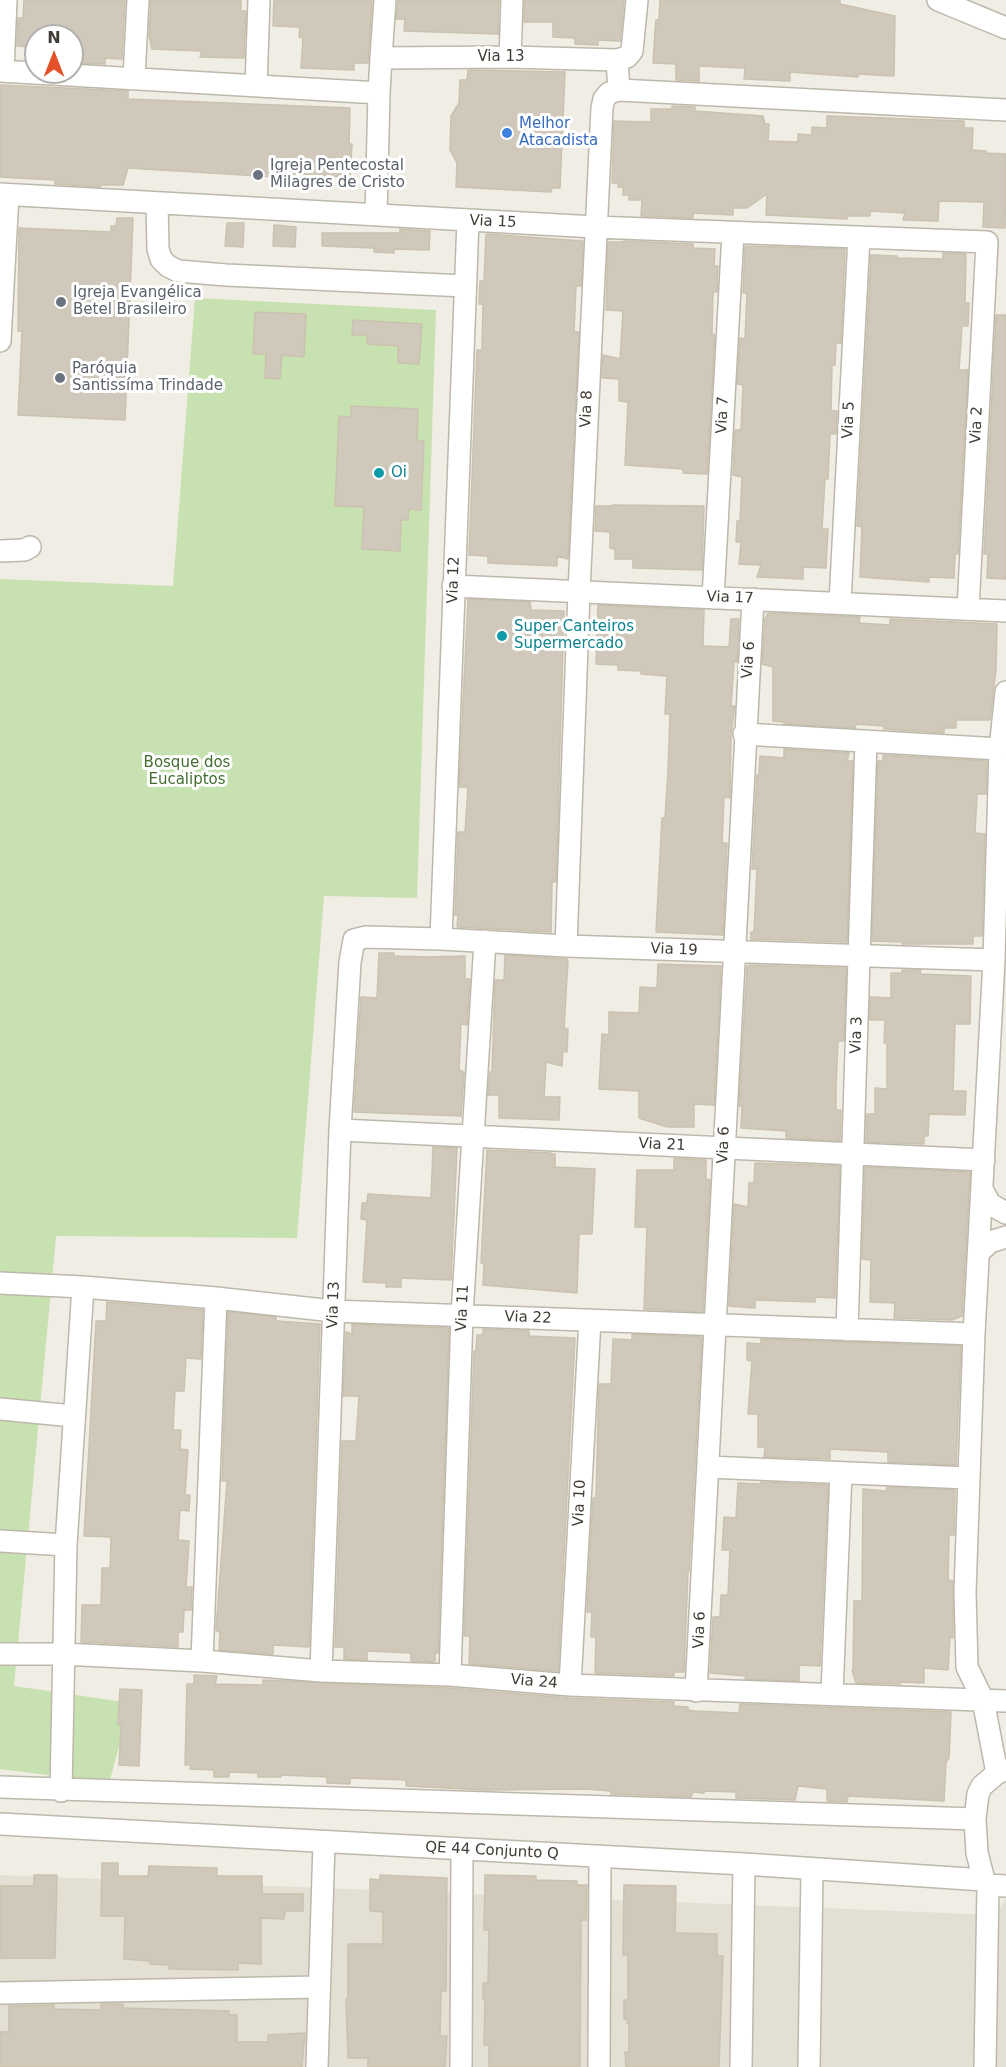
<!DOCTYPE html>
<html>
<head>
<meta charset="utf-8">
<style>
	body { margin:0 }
	#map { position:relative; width:1006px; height:2067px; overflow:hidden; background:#f0ede4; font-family:"DejaVu Sans",sans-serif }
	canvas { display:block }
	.north { position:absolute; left:24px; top:24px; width:60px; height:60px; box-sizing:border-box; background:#fff; border:2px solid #b3b1ae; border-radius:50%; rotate:0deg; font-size:16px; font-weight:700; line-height:24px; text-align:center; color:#413d35 }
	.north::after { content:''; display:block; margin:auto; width:21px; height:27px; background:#e45128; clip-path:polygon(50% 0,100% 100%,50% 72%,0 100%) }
</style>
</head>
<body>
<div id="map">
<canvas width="1006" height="2067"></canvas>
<div class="north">N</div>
</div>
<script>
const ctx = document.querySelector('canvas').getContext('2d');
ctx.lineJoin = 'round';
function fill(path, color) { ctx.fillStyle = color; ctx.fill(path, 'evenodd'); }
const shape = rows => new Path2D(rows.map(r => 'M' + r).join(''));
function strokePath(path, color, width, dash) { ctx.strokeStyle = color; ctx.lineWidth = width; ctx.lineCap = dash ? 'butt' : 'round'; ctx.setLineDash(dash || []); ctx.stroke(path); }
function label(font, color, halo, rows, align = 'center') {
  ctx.font = font + ' "DejaVu Sans",sans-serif'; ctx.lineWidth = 6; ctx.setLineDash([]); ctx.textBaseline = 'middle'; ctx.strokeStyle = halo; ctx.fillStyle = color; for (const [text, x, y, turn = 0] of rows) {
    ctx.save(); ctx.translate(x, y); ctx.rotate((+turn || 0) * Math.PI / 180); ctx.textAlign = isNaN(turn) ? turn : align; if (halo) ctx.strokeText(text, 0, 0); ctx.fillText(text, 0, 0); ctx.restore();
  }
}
fill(shape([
	[0,1875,996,1915,1006,1899,1006,2067,0,2067]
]), '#e3dfd3');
fill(shape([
	[195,298,436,310,417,898,324,896,297,1238,56,1236,14,1686,131,1703,109,1783,0,1769,0,579,173,586]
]), '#c8e1b0');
const building = shape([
	[24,0,125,0,122,59,105,58,105,64,74,63,72,36,36,36,36,47,17,46,18,18,23,18,24,0],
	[151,0,241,0,241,11,246,11,244,58,200,57,202,51,152,49,149,36,151,0],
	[274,0,372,0,368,63,354,63,354,70,301,68,303,38,299,37,300,27,273,26,274,0],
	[398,0,499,0,498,34,404,31,405,19,396,19,398,0],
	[525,0,624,0,620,41,598,40,598,45,575,44,575,38,553,37,553,22,524,22,525,0],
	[660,0,840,0,840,4,895,16,894,76,858,74,858,77,790,72,790,81,744,79,745,68,699,66,699,81,676,80,676,64,653,63,655,31,656,20,659,20,660,0],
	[468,70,565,72,560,188,552,188,551,192,456,187,457,163,450,150,451,116,459,103,460,80,467,80,468,70],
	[0,85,128,91,128,99,350,108,349,144,352,144,350,177,276,174,276,177,128,168,123,185,101,185,100,187,55,184,55,180,0,177,0,85],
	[672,106,695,107,695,111,763,116,765,124,769,124,768,141,798,142,798,134,812,135,812,127,827,128,827,116,964,121,964,128,973,128,972,150,986,151,986,153,1006,154,1005,228,983,227,984,202,939,201,938,221,903,220,905,213,870,211,870,216,847,216,847,219,766,215,767,194,747,208,733,208,733,215,693,213,693,218,641,216,642,200,629,200,629,195,623,195,623,187,618,187,618,183,612,183,614,121,651,122,651,109,672,109,672,106],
	[117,218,133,218,125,420,18,415,22,331,18,331,19,228,111,232,111,226,116,226,117,218],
	[227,223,244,223,243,247,225,246,227,223],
	[274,225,296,227,295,247,273,246,274,225],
	[400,229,430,231,429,250,394,249,394,253,374,252,374,248,322,246,322,233,400,233,400,229],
	[486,234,583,241,581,286,576,286,574,332,579,332,568,559,557,556,557,566,488,563,488,556,469,555,477,350,482,350,483,304,479,304,480,281,484,281,486,234],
	[624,241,693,244,693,248,715,249,714,266,718,266,717,292,713,292,712,334,715,335,707,474,683,473,683,469,625,465,628,402,619,401,619,379,602,378,603,355,620,359,623,311,606,310,608,242,624,242,624,241],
	[745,246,845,249,841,343,836,343,835,365,832,365,831,411,837,411,836,434,830,434,828,479,825,479,822,529,828,529,826,568,803,567,803,579,757,577,761,565,739,564,741,542,736,542,737,521,740,521,742,477,733,475,735,430,741,430,743,385,737,384,740,338,745,339,747,293,743,293,745,246],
	[943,253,966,254,965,303,969,303,968,326,962,326,959,370,968,370,958,554,955,554,954,578,929,577,929,582,860,577,862,527,857,526,871,255,897,256,897,258,943,259,943,253],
	[255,312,306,314,304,357,282,355,280,379,265,378,266,354,253,354,255,312],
	[996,315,1006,315,1006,579,987,578,988,554,984,554,996,315],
	[353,320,422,324,419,364,398,363,398,346,367,344,367,335,352,335,353,320],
	[351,406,418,409,417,441,424,441,421,510,409,509,408,520,401,520,400,551,362,549,364,507,335,506,339,416,351,417,351,406],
	[612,505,704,506,702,570,633,568,633,559,615,559,615,549,610,548,610,532,595,531,596,506,612,506,612,505],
	[468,599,530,602,531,610,564,611,556,882,552,882,551,932,457,927,458,915,455,915,458,832,465,832,468,787,459,787,468,599],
	[598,605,704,610,703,646,729,647,731,619,739,619,737,662,734,662,731,706,735,706,731,734,730,798,724,797,722,843,727,843,723,935,656,932,662,818,665,818,668,772,670,714,665,714,667,676,641,674,641,671,618,670,618,665,596,664,598,605],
	[768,613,860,617,859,623,890,625,890,619,997,624,996,669,990,720,956,720,956,728,944,728,944,733,884,729,884,726,856,724,855,728,784,724,784,722,773,721,773,667,762,664,765,619,768,613],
	[784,749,849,753,847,761,853,761,847,942,751,939,751,932,754,932,757,869,752,869,757,775,759,775,760,756,784,758,784,749],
	[883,755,987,761,986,794,977,794,975,833,985,834,982,936,973,936,973,944,902,944,902,942,872,941,878,761,883,761,883,755],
	[379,953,394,953,394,956,426,957,465,956,465,979,470,979,467,1025,461,1024,459,1070,464,1072,461,1116,354,1112,361,997,377,998,379,953],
	[505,955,567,959,568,961,564,1028,568,1029,567,1052,563,1051,562,1066,546,1062,544,1097,560,1097,559,1120,499,1118,499,1095,488,1095,490,1072,492,1072,495,980,504,980,505,955],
	[658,964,721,966,714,1105,694,1104,694,1127,667,1127,639,1118,639,1091,599,1089,602,1034,609,1035,609,1012,639,1013,640,987,657,988,658,964],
	[750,965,846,968,844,1041,838,1041,836,1086,836,1110,841,1110,840,1141,786,1138,786,1131,741,1128,742,1106,739,1106,747,966,750,965],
	[902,970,921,970,920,974,971,976,970,1024,955,1024,953,1091,966,1091,965,1115,929,1114,928,1136,924,1136,924,1144,866,1142,867,1114,875,1114,875,1088,887,1089,887,1043,884,1043,885,1020,870,1020,870,997,891,998,891,973,902,973,902,970],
	[433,1147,457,1148,451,1280,401,1278,401,1287,386,1287,386,1283,363,1282,367,1220,361,1219,362,1203,367,1203,368,1194,431,1198,433,1147],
	[487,1150,551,1153,551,1154,555,1154,555,1167,595,1169,592,1234,579,1234,577,1293,483,1285,484,1263,481,1263,487,1150],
	[674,1158,706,1160,706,1179,710,1180,703,1312,644,1309,647,1227,635,1227,637,1170,674,1170,674,1158],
	[755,1163,840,1166,835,1298,815,1297,815,1302,755,1300,755,1308,729,1306,734,1204,748,1207,749,1183,754,1183,755,1163],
	[865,1167,970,1172,962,1316,952,1320,894,1318,895,1303,870,1302,871,1260,862,1259,865,1167],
	[107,1302,203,1310,201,1359,186,1358,184,1391,175,1391,173,1430,181,1430,180,1449,188,1450,185,1495,190,1495,189,1511,180,1510,178,1540,189,1541,186,1587,192,1587,191,1610,184,1610,183,1632,178,1632,178,1647,81,1642,82,1605,101,1605,102,1568,110,1568,111,1537,84,1536,96,1321,106,1321,107,1302],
	[228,1312,276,1317,276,1321,320,1324,309,1647,274,1645,273,1646,273,1654,219,1650,220,1633,216,1630,227,1481,222,1481,228,1312],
	[352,1324,449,1328,438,1653,435,1653,435,1662,411,1661,411,1653,367,1651,367,1660,344,1659,344,1647,335,1647,342,1441,356,1441,359,1396,343,1396,346,1332,352,1334,352,1324],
	[483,1329,529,1331,529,1336,575,1338,558,1671,469,1664,470,1636,464,1636,474,1351,476,1351,477,1335,483,1335,483,1329],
	[632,1334,702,1337,689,1571,688,1571,684,1672,674,1672,674,1676,595,1673,596,1637,591,1637,592,1612,587,1612,593,1498,596,1498,599,1384,611,1384,613,1339,632,1340,632,1334],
	[761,1339,961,1346,956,1465,888,1462,888,1452,830,1449,830,1459,764,1457,765,1447,758,1447,758,1414,748,1414,752,1361,747,1360,747,1343,761,1344,761,1339],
	[761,1482,828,1485,820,1666,799,1665,799,1681,745,1679,746,1676,710,1673,713,1617,720,1617,721,1595,728,1595,730,1550,722,1550,724,1517,736,1518,738,1483,761,1484,761,1482],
	[887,1487,955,1490,954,1535,949,1535,948,1580,953,1581,953,1638,950,1637,948,1670,924,1668,924,1683,900,1682,900,1684,856,1683,852,1671,853,1670,854,1601,862,1601,863,1489,886,1491,887,1487],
	[194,1675,217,1676,215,1684,263,1685,263,1680,286,1681,449,1688,569,1698,674,1702,674,1706,688,1707,688,1710,695,1711,739,1713,740,1704,951,1712,949,1758,946,1762,944,1801,848,1796,847,1802,827,1801,827,1789,798,1786,795,1800,736,1798,736,1792,704,1791,704,1793,693,1792,691,1797,611,1794,611,1791,585,1789,486,1790,406,1786,406,1780,350,1778,350,1784,327,1783,327,1777,281,1775,281,1777,258,1777,258,1773,229,1772,229,1777,214,1777,214,1770,190,1769,191,1765,185,1765,187,1684,194,1684,194,1675],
	[120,1689,142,1690,139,1766,119,1765,121,1725,118,1724,120,1689],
	[102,1863,118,1863,118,1876,148,1876,149,1866,217,1868,217,1876,262,1876,262,1894,303,1894,303,1911,285,1911,284,1919,261,1918,261,1964,238,1963,238,1970,169,1969,169,1965,150,1964,150,1961,124,1959,125,1916,101,1916,102,1863],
	[34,1875,57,1875,55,1958,0,1958,0,1886,34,1886,34,1875],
	[380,1875,447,1878,446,1991,441,1991,440,2036,447,2036,445,2067,368,2067,368,2058,348,2058,346,1999,348,1999,348,1944,383,1944,383,1912,370,1911,370,1879,380,1880,380,1875],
	[485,1875,536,1876,536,1880,577,1881,577,1885,587,1885,586,1920,581,1920,580,2067,489,2067,489,2045,484,2045,485,1999,483,1999,483,1983,488,1983,489,1930,484,1930,485,1875],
	[624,1885,676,1886,675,1933,717,1934,717,1956,723,1956,719,2067,626,2067,625,2052,629,2052,629,2023,627,2023,627,2019,624,2019,624,2000,628,2000,628,1955,623,1955,624,1885],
	[101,2004,123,2004,123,2008,229,2011,229,2015,237,2015,237,2042,268,2042,268,2035,305,2033,302,2067,0,2067,0,2032,9,2032,9,2006,54,2005,54,2009,101,2010,101,2004]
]);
fill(building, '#d0c9bb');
strokePath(building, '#cac2af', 1.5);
const minor = shape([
	[938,0,1006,28],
	[510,57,512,0],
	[381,58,385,0],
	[617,60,627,57,632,51,637,0],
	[0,71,379,93,381,58,510,57,617,60,619,90,1006,110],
	[3,71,6,0],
	[134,78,138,0],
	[256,86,259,0],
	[0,194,595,227,987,242,968,609],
	[157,203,158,249,161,259,168,266,178,271,226,275,465,286],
	[376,215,379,93],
	[0,341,8,195],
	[0,551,24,550,30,547],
	[453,586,1006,611],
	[713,598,733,233],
	[840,603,859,237],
	[744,734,1000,749],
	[441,939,468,220],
	[566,946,579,591,602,108,604,99,609,93,619,90],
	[340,1130,984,1160],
	[983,1191,990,1204,1006,1213],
	[979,1252,990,1242,1006,1237],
	[0,1283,83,1287,216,1298,333,1311,974,1334],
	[847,1330,866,741],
	[0,1409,73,1416],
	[708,1467,968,1478],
	[0,1541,66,1545],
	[0,1654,63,1654,202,1661,321,1671,450,1675,570,1685,1006,1701],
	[202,1661,216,1298],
	[321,1671,340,1130,350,962,354,940,366,937,441,939,566,946,994,960],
	[450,1675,462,1315,485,941],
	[570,1685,590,1320],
	[696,1691,753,599],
	[832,1693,841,1473],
	[1006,1770,997,1773,982,1786,978,1794,975,1819,977,1853,984,1880,988,1885,1006,1886],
	[997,1773,983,1700,967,1667,965,1592,974,1334,994,960,1000,749,1006,692],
	[0,1787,975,1819],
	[61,1791,66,1545,83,1287],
	[0,1824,744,1864,984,1880],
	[0,1993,319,1987],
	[317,2067,324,1843],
	[461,2067,462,1849],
	[599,2067,600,1856],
	[741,2067,744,1864],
	[809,2067,812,1870],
	[985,2067,988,1885]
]);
strokePath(minor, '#bdb8ab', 24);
strokePath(minor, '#fff', 21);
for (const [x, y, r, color] of [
	[507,133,6,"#3f7fe0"],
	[258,175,6,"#6b7280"],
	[61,302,6,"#6b7280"],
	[60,378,6,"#6b7280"],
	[379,473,6,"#0f9aa8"],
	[502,636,6,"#0f9aa8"]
]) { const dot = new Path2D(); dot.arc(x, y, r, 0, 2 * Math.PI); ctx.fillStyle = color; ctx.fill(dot); strokePath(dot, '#fff', 2); }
label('15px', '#413d35', '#fff', [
	["Via 13",501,57],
	["Via 15",493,222,3],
	["Via 8",587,409,-87],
	["Via 7",723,415,-87],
	["Via 5",849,420,-87],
	["Via 2",977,425,-87],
	["Via 12",454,580,-88],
	["Via 17",730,598,2],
	["Via 6",749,660,-86],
	["Via 19",674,950,2],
	["Via 3",857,1035,-88],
	["Via 21",662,1145,3],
	["Via 6",724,1145,-87],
	["Via 13",334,1305,-88],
	["Via 11",463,1308,-87],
	["Via 22",528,1318,2],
	["Via 10",580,1503,-87],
	["Via 6",700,1630,-87],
	["Via 24",534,1682,5],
	["QE 44 Conjunto Q",492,1851,3]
]);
label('15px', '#366cbe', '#fff', [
	["Melhor",519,124],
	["Atacadista",519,141]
], 'left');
label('15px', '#5b616d', '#fff', [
	["Igreja Pentecostal",270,166],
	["Milagres de Cristo",270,183],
	["Igreja Evangélica",73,293],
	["Betel Brasileiro",73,310],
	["Paróquia",72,369],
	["Santissíma Trindade",72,386]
], 'left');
label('15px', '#0d838f', '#fff', [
	["Oi",391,473],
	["Super Canteiros",514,627],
	["Supermercado",514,644]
], 'left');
label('15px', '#426d2f', '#fff', [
	["Bosque dos",187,763],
	["Eucaliptos",187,780]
]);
</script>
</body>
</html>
